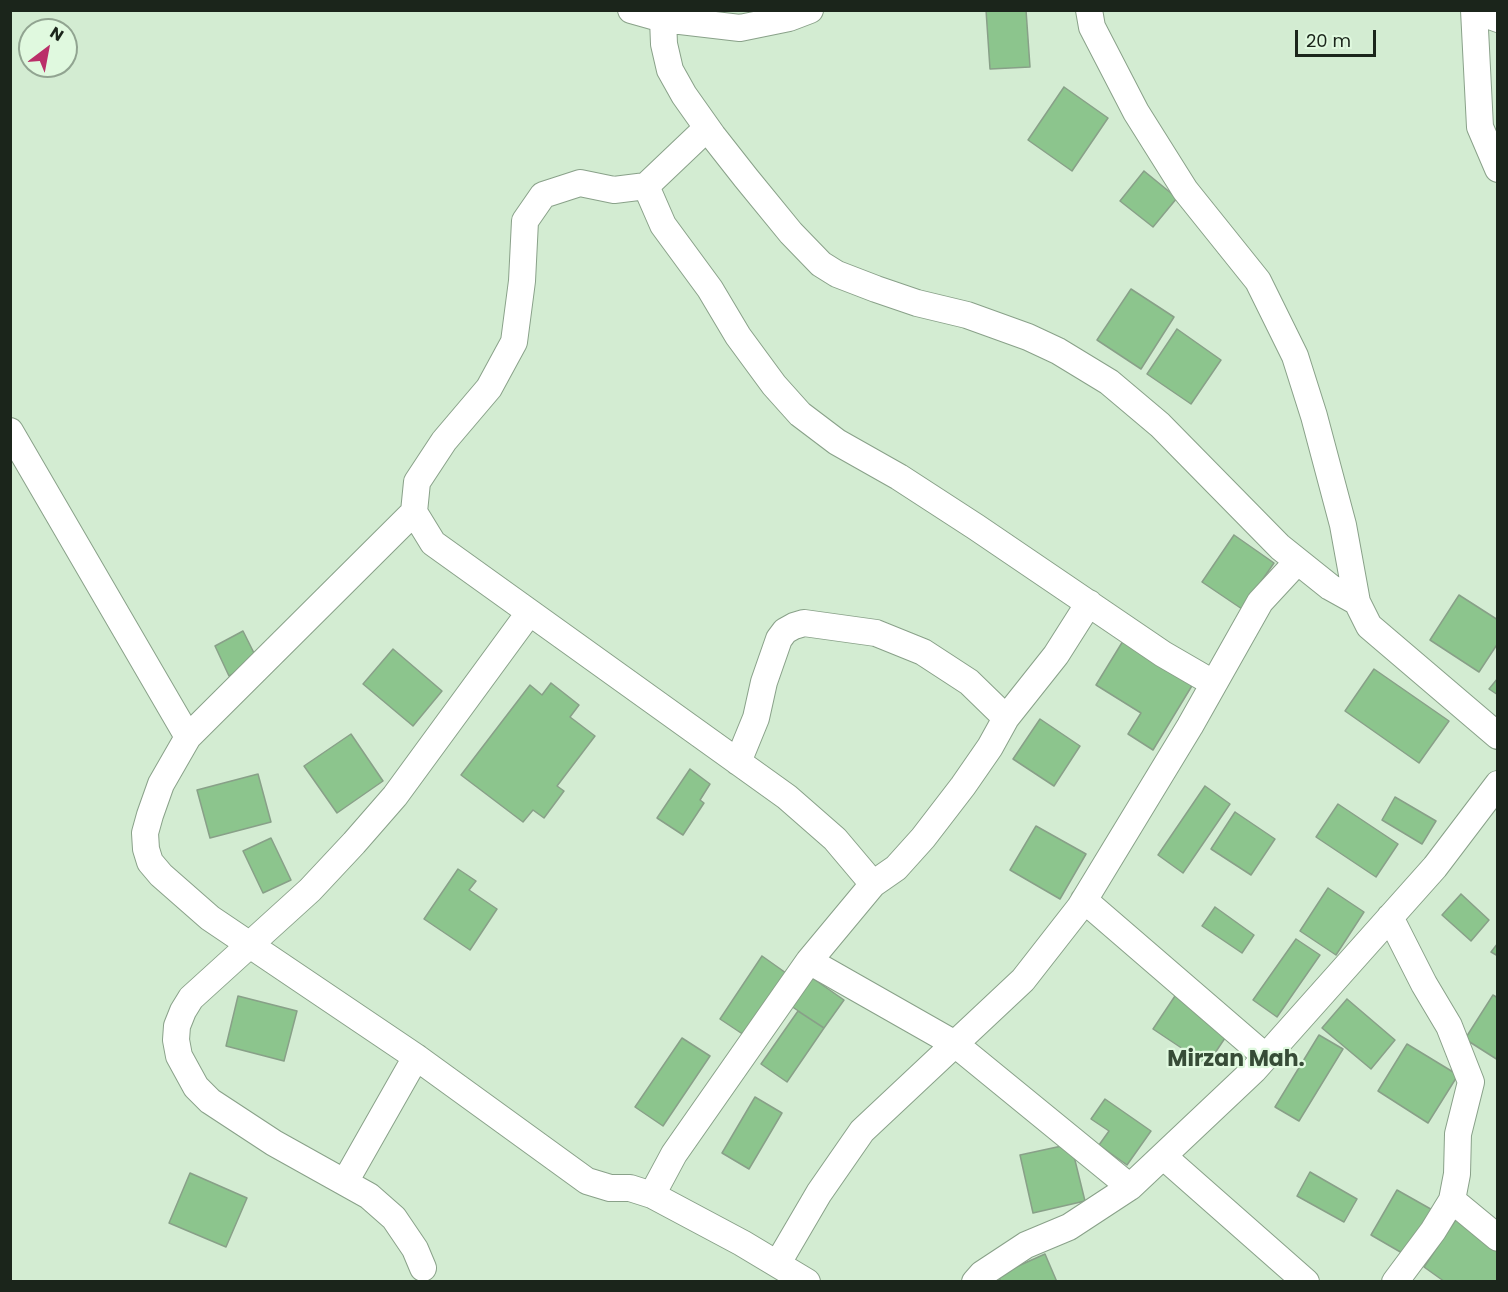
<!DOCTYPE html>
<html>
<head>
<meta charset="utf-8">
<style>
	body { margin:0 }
	#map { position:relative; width:1508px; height:1292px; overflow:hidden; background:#d3ecd2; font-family:Poppins,sans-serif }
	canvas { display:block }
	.frame { position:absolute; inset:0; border:12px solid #1b251b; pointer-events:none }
	.north { position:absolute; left:18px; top:18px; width:60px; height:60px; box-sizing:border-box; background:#e0f9df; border:2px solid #91a491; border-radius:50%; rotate:32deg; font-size:16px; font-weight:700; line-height:24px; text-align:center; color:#1b251b }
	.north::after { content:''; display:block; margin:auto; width:21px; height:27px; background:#ba2f69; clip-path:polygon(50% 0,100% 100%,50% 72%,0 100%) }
	.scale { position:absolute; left:1295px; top:30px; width:81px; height:27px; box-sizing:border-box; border:3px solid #1b251b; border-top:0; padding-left:8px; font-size:18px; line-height:21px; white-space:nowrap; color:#1b251b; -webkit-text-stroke:4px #e0f9df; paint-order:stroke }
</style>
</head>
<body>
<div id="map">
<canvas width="1508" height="1292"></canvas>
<div class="frame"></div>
<div class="north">N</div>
<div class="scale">20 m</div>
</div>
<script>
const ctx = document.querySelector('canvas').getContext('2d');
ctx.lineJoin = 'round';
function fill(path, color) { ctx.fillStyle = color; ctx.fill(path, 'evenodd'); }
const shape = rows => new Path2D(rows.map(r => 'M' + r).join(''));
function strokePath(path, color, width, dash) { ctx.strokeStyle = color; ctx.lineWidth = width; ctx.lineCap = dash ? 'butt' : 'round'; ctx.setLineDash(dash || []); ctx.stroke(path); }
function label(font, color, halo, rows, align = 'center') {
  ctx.font = font + ' Poppins,sans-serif'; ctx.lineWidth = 4.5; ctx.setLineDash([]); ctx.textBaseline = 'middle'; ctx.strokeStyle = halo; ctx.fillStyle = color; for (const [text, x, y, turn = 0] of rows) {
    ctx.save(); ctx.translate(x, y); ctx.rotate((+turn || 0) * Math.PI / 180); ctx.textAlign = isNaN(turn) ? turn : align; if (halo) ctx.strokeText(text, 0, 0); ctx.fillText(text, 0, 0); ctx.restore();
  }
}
const building = shape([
	[986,10,1026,10,1030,67,990,69,986,10],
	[1064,87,1108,118,1072,171,1028,140,1064,87],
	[1144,171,1177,198,1153,227,1120,201,1144,171],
	[1131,289,1174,317,1141,369,1097,340,1131,289],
	[1177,329,1221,360,1191,404,1147,374,1177,329],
	[1234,535,1274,563,1242,609,1202,582,1234,535],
	[1459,595,1498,620,1498,643,1479,672,1430,640,1459,595],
	[243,631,258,661,229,676,215,646,243,631],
	[1123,641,1193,684,1153,750,1128,734,1141,713,1096,685,1123,641],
	[393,649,442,691,413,726,363,684,393,649],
	[1374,669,1449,721,1419,763,1345,711,1374,669],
	[1498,678,1498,695,1489,689,1498,678],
	[551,683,579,705,570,717,595,736,557,786,564,791,544,818,533,810,523,822,461,775,530,685,542,695,551,683],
	[1040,719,1080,746,1054,786,1013,759,1040,719],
	[351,734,383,781,337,813,304,766,351,734],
	[690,769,710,784,700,800,704,803,683,835,657,818,690,769],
	[258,774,271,822,210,838,197,790,258,774],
	[1205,786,1230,804,1183,873,1158,855,1205,786],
	[1395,797,1436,821,1422,844,1382,820,1395,797],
	[1338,804,1398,844,1376,877,1316,837,1338,804],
	[1235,812,1275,839,1251,875,1211,849,1235,812],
	[1036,826,1086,854,1060,899,1010,870,1036,826],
	[271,838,291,880,263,893,243,851,271,838],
	[458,869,476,881,469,890,497,909,470,950,424,919,458,869],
	[1328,888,1364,912,1336,955,1300,931,1328,888],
	[1461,894,1489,920,1471,941,1442,915,1461,894],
	[1215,907,1254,935,1242,953,1202,926,1215,907],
	[1296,939,1320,955,1277,1017,1253,1000,1296,939],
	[1498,943,1498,956,1491,952,1498,943],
	[762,956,786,973,744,1035,720,1019,762,956],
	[811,977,844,1000,824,1028,791,1006,811,977],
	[1493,995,1498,998,1498,1060,1465,1039,1493,995],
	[238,996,297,1011,284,1061,226,1046,238,996],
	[1175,996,1229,1032,1207,1065,1153,1029,1175,996],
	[1347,999,1395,1040,1371,1069,1322,1028,1347,999],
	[798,1011,824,1028,787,1082,761,1064,798,1011],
	[1319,1035,1343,1049,1299,1121,1275,1107,1319,1035],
	[682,1038,710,1056,663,1126,635,1107,682,1038],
	[1407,1044,1458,1075,1428,1123,1378,1091,1407,1044],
	[755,1097,782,1113,749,1169,722,1153,755,1097],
	[1105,1099,1151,1131,1127,1165,1099,1145,1109,1131,1091,1119,1105,1099],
	[1071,1144,1085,1201,1033,1213,1020,1155,1071,1144],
	[1310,1172,1357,1199,1344,1222,1297,1196,1310,1172],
	[190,1173,247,1198,226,1247,169,1223,190,1173],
	[1397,1190,1436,1212,1409,1257,1371,1235,1397,1190],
	[1457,1218,1498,1245,1498,1282,1445,1282,1424,1267,1457,1218],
	[1045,1254,1057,1282,1001,1282,998,1275,1045,1254]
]);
fill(building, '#8cc58d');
strokePath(building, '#88a088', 1.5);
const minor = shape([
	[631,10,663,19,740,28,789,18,810,10],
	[1089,10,1092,27,1136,112,1185,190,1258,281,1295,356,1314,416,1343,525,1357,602,1369,626,1498,736],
	[663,19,664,44,670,70,684,95,713,136,746,178,791,233,821,264,837,274,876,289,917,303,967,315,1028,337,1058,351,1109,382,1160,425,1280,547,1330,587,1357,602],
	[1498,19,1474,10,1480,127,1498,169],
	[707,128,646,186,614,190,580,183,543,195,525,221,522,281,514,342,489,388,444,441,417,482,414,512,433,543,787,797,835,839,873,884],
	[646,186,663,225,710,289,738,336,774,385,800,414,837,442,899,477,976,527,1163,654,1213,683],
	[10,431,188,737],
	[414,512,188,737,161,784,150,815,145,833,146,849,150,862,161,875,210,918,416,1057,587,1181,610,1188,630,1188,652,1195,742,1243,807,1282],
	[738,762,756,718,764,682,779,639,785,631,794,626,804,623,876,633,923,652,969,682,1006,718],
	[1084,900,1266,1057],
	[1390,917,1424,984,1449,1026,1471,1082,1458,1134,1457,1174,1452,1200,1433,1231,1395,1282],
	[809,961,955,1044,1130,1187],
	[1163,1156,1306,1282],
	[345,1182,416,1057],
	[652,1195,674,1154,809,961,873,884,896,868,923,838,963,786,990,747,1006,718,1056,655,1089,603],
	[1452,1200,1498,1238],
	[778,1263,819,1193,862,1131,1023,980,1080,907,1190,726,1260,602,1297,562],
	[423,1268,415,1249,394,1218,369,1196,274,1143,210,1101,196,1087,179,1056,176,1040,177,1026,183,1011,191,998,310,890,354,843,395,796,529,613],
	[975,1282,982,1274,1026,1245,1069,1227,1130,1187,1254,1070,1435,867,1498,784]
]);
strokePath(minor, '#89a189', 28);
strokePath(minor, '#fff', 26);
label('bold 22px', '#374c37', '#e0f9df', [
	["Mirzan Mah.",1236,1060]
]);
</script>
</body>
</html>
